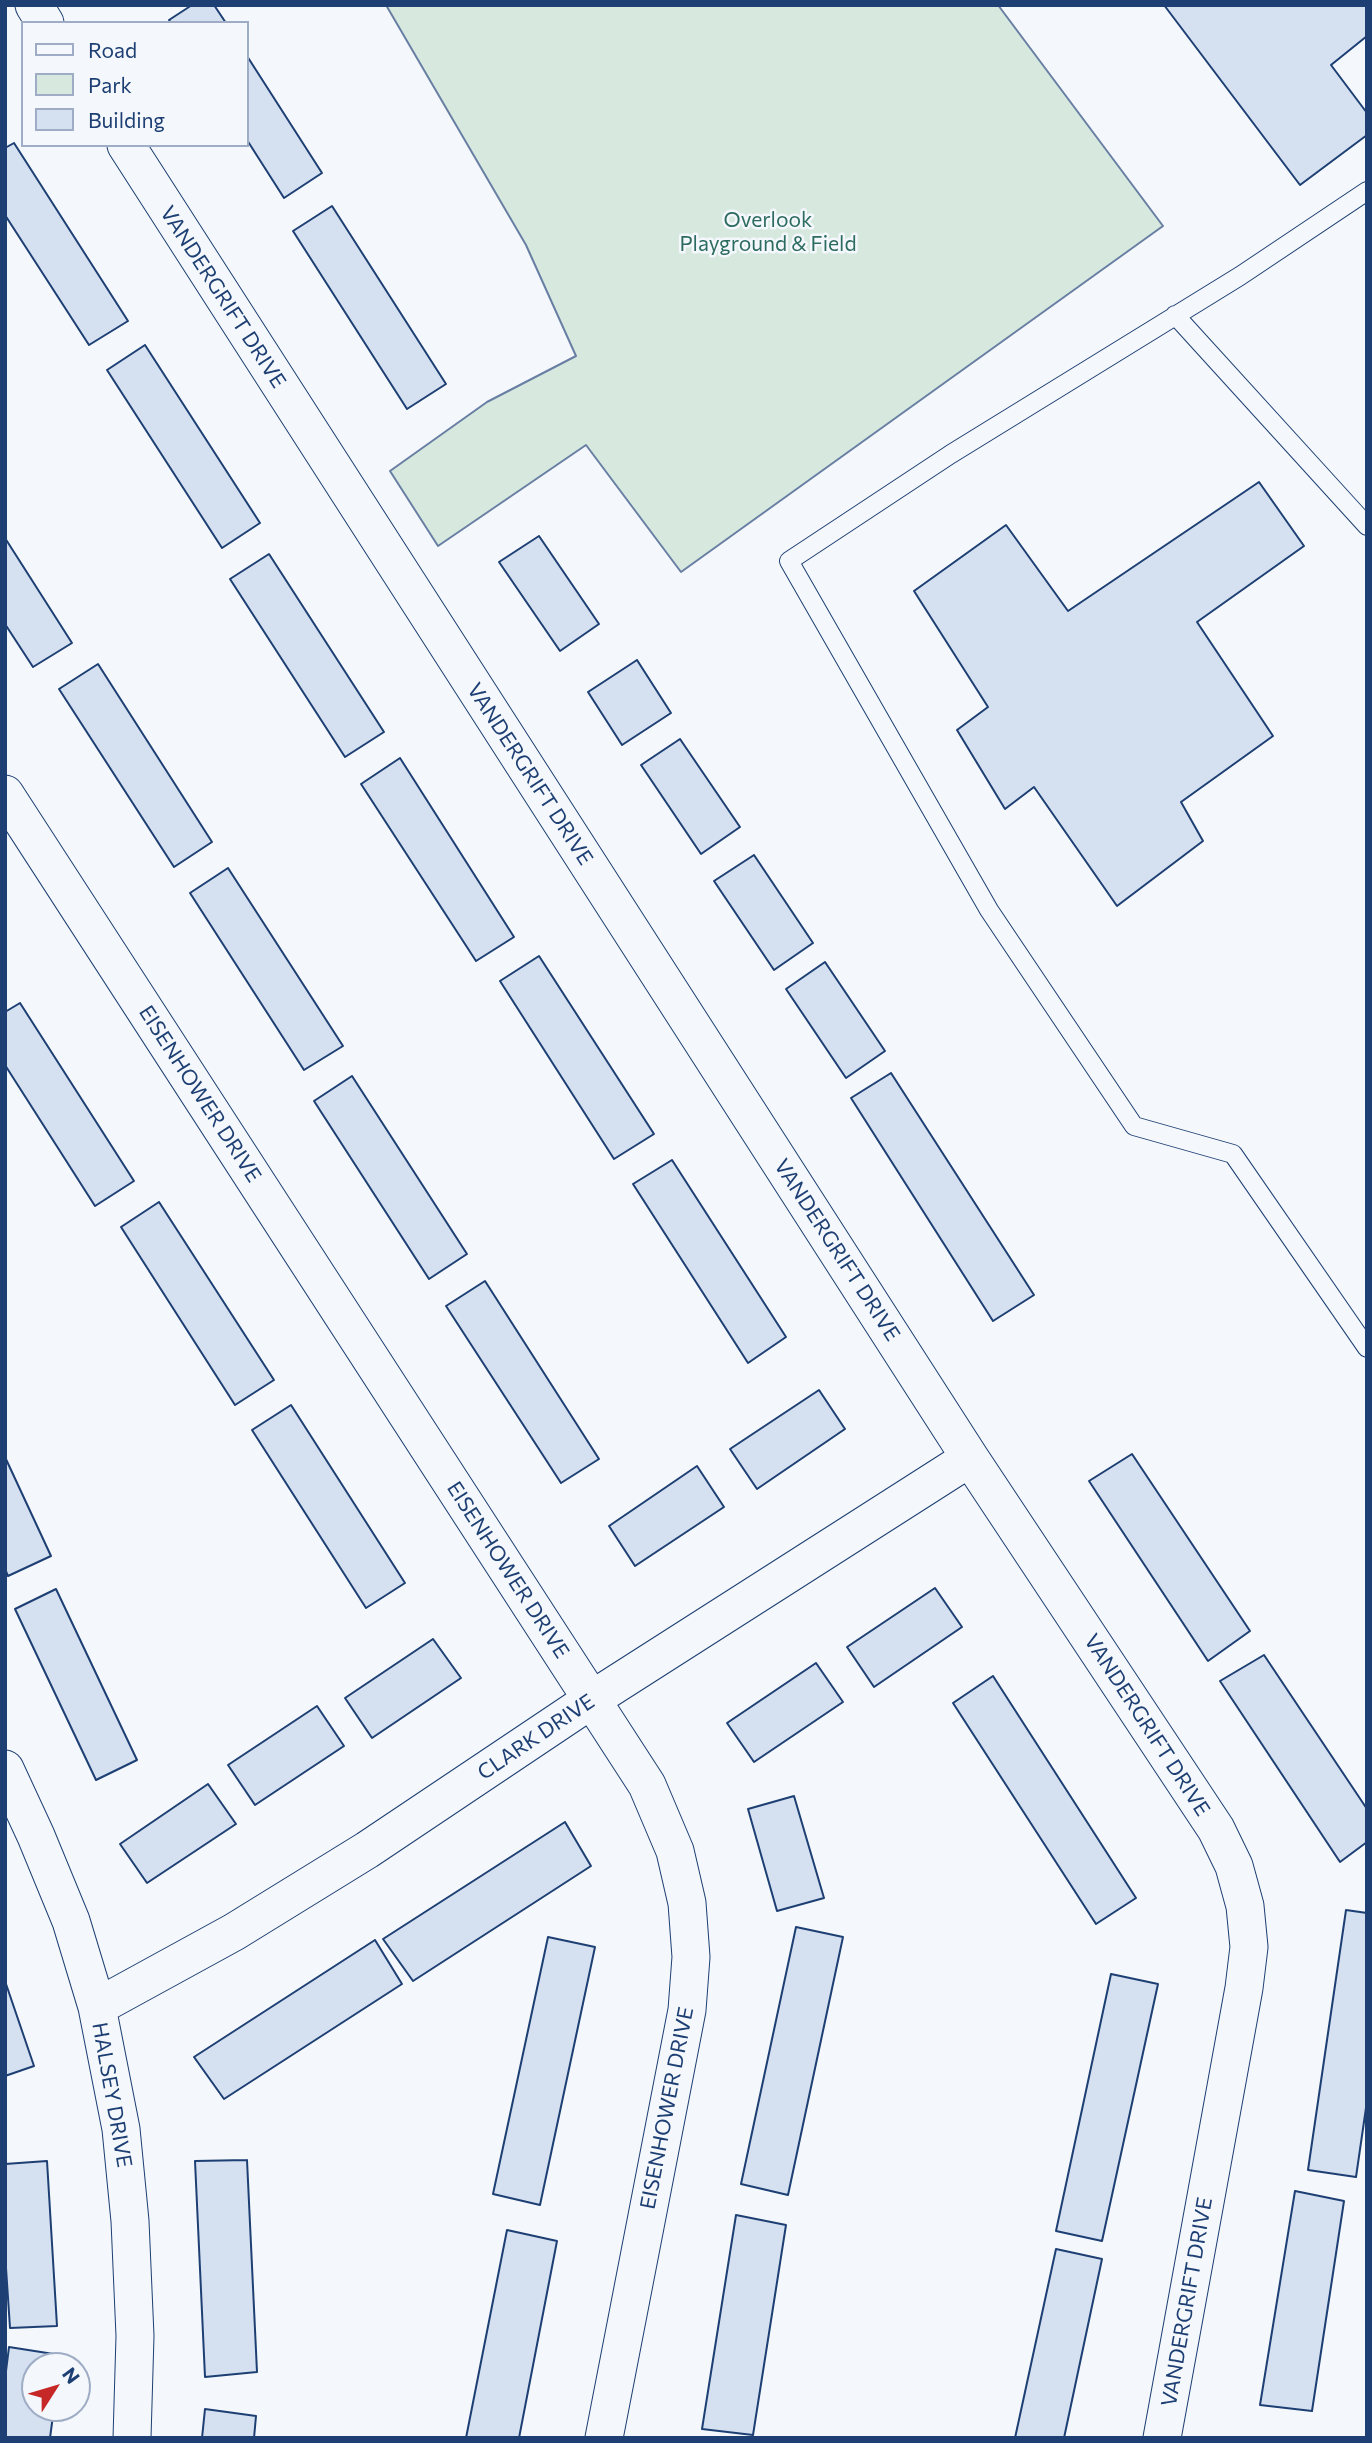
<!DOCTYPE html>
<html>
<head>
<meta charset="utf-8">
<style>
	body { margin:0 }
	#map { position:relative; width:1372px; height:2443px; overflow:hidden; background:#f4f7fb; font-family:Commissioner,sans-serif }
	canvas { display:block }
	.frame { position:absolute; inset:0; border:7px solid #1d3f73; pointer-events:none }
	.legend { position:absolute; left:21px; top:21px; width:228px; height:126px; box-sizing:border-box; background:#f4f7fb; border:2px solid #9eadc5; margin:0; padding:9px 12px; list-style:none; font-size:21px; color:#1d3f73 }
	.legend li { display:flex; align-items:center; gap:14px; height:35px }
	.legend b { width:35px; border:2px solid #9eadc5 }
	.north { position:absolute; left:21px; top:2352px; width:70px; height:70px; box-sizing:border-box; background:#f4f7fb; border:2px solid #9eadc5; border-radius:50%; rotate:53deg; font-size:19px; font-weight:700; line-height:28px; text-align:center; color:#1d3f73 }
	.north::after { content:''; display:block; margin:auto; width:24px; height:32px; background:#c62828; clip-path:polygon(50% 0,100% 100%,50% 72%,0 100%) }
</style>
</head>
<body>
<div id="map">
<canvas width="1372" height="2443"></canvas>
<div class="frame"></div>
<ul class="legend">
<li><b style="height:9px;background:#f4f7fb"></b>Road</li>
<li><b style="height:19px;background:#d7e8df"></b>Park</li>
<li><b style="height:19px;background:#d5e0f0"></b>Building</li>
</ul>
<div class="north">N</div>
</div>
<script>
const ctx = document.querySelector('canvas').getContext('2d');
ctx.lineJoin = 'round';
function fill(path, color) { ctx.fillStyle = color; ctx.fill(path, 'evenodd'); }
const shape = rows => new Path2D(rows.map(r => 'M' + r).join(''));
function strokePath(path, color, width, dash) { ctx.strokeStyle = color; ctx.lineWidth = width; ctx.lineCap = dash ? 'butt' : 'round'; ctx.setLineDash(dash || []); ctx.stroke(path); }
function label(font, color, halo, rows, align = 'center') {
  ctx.font = font + ' Commissioner,sans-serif'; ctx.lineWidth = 5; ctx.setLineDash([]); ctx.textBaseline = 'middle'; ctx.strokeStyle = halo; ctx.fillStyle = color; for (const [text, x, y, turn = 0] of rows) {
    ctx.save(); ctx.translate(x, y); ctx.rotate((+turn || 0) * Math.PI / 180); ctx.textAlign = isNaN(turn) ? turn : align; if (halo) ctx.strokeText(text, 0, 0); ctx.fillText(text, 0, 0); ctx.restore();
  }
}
const green = shape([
	[386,5,998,5,1163,226,681,572,586,445,438,546,390,471,487,402,576,356,526,245,386,5]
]);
fill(green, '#d7e8df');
strokePath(green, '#687fa3', 2);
const building = shape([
	[192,5,214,5,226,23,171,23,169,20,192,5],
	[1164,5,1367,5,1367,36,1331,65,1367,113,1367,135,1300,185,1164,5],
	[247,56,322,173,284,198,247,140,247,56],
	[14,143,128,321,89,345,5,215,5,148,14,143],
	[332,206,446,384,407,409,293,231,332,206],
	[145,345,260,523,222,548,107,370,145,345],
	[1259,482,1304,546,1197,622,1273,736,1181,802,1203,841,1117,906,1034,787,1005,809,957,730,988,707,914,591,1006,525,1068,611,1259,482],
	[539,536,599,624,560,651,499,562,539,536],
	[5,538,72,643,33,667,5,624,5,538],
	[269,554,384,732,345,757,230,579,269,554],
	[637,660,671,713,622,745,588,692,637,660],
	[98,664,212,842,174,867,59,689,98,664],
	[680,739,740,827,701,854,641,765,680,739],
	[400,758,514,937,476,961,361,784,400,758],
	[754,855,813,943,774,970,714,881,754,855],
	[228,868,343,1046,304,1070,190,893,228,868],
	[539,956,654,1134,614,1159,500,981,539,956],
	[825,962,885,1051,846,1078,786,989,825,962],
	[20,1003,134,1181,95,1206,5,1065,5,1012,20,1003],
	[891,1073,1034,1295,993,1321,851,1098,891,1073],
	[352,1076,467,1254,429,1279,314,1101,352,1076],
	[672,1160,786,1337,748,1363,633,1184,672,1160],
	[159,1202,274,1380,235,1405,121,1227,159,1202],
	[485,1281,599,1459,561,1483,446,1306,485,1281],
	[819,1390,845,1429,757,1489,730,1449,819,1390],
	[291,1405,405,1583,366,1608,252,1430,291,1405],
	[1132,1454,1250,1631,1208,1661,1089,1481,1132,1454],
	[5,1457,51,1556,8,1576,5,1569,5,1457],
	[697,1466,724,1507,635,1566,609,1526,697,1466],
	[935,1588,962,1627,874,1687,847,1647,935,1588],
	[56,1589,137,1760,96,1780,15,1609,56,1589],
	[433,1639,461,1678,372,1738,345,1698,433,1639],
	[1264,1655,1367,1809,1367,1842,1340,1862,1220,1681,1264,1655],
	[816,1663,843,1702,754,1762,727,1723,816,1663],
	[993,1676,1136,1898,1096,1924,953,1703,993,1676],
	[317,1706,344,1746,255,1805,228,1765,317,1706],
	[208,1784,236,1824,147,1883,120,1844,208,1784],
	[794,1796,824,1898,777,1911,748,1809,794,1796],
	[565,1822,591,1866,413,1981,383,1939,565,1822],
	[1346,1910,1367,1913,1367,2101,1356,2177,1308,2170,1346,1910],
	[796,1927,843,1937,788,2195,741,2184,796,1927],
	[548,1937,595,1947,540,2205,493,2194,548,1937],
	[375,1940,402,1984,224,2099,194,2057,375,1940],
	[1111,1974,1158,1984,1102,2241,1056,2231,1111,1974],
	[5,1981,34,2066,5,2076,5,1981],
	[247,2160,257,2372,205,2377,195,2161,247,2160],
	[47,2161,57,2326,10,2328,5,2253,5,2164,47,2161],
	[1295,2191,1344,2201,1312,2411,1260,2405,1295,2191],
	[736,2215,786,2225,753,2435,702,2429,736,2215],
	[507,2230,557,2241,519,2438,466,2438,507,2230],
	[1056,2249,1102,2259,1064,2438,1015,2438,1056,2249],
	[9,2347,60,2355,59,2366,35,2366,35,2408,54,2408,50,2438,5,2438,5,2379,9,2347],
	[205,2409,256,2416,254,2438,202,2438,205,2409]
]);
fill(building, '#d5e0f0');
strokePath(building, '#1d3f73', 2);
const lane = shape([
	[1367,191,1240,276,951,454,789,561,989,910,1134,1126,1233,1154,1367,1348],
	[1175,315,1367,526]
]);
const street = shape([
	[34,5,45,23],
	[126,145,970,1458,1216,1829,1234,1866,1245,1906,1249,1947,1244,1988,1162,2438],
	[5,794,647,1785,675,1851,687,1903,691,1957,687,2010,604,2438],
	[5,1769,36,1836,71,1921,97,2007,121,2129,130,2221,135,2336,132,2438],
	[97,2007,234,1932,367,1850,591,1700,970,1458]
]);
strokePath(lane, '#1d3f73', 20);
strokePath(street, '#1d3f73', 39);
strokePath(lane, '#f4f7fb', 18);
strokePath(street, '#f4f7fb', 37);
label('21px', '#2c6c60', '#f4f7fb', [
	["Overlook",768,220],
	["Playground & Field",768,244]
]);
label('21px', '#1d3f73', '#f4f7fb', [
	["VANDERGRIFT DRIVE",223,297,57],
	["VANDERGRIFT DRIVE",530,774,57],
	["EISENHOWER DRIVE",200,1094,57],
	["VANDERGRIFT DRIVE",837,1250,57],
	["EISENHOWER DRIVE",508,1570,57],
	["VANDERGRIFT DRIVE",1147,1725,57],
	["CLARK DRIVE",536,1737,-34],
	["HALSEY DRIVE",112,2095,80],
	["EISENHOWER DRIVE",667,2108,-79],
	["VANDERGRIFT DRIVE",1187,2302,-80]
]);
</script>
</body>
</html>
